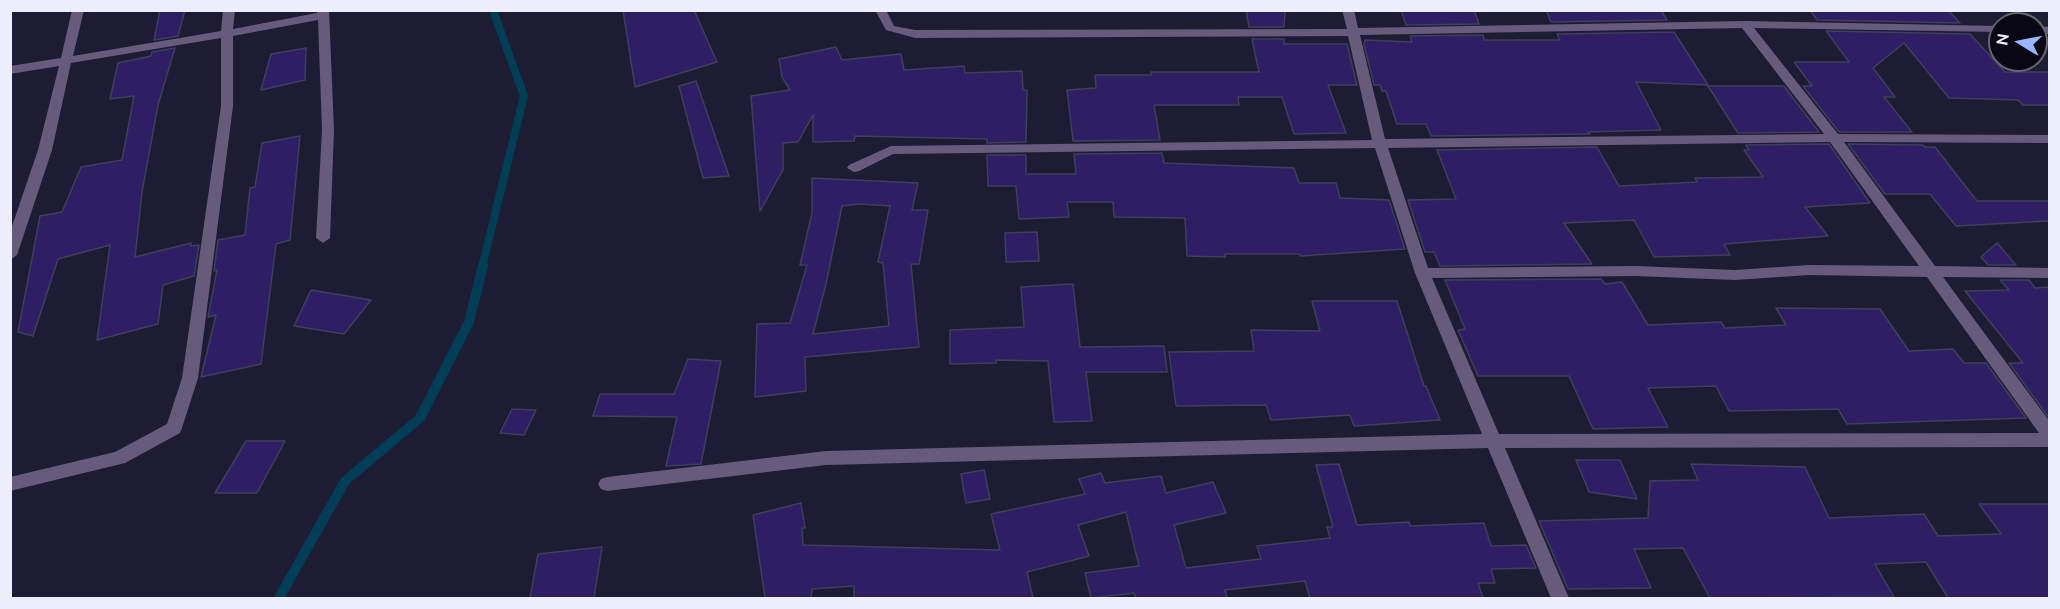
<!DOCTYPE html>
<html>
<head>
<meta charset="utf-8">
<style>
	body { margin:0 }
	#map { position:relative; width:2060px; height:609px; overflow:hidden; background:#1e1b35; font-family:Ubuntu,sans-serif }
	canvas { display:block }
	.frame { position:absolute; inset:0; border:12px solid #eeedfc; pointer-events:none }
	.north { position:absolute; left:1988px; top:12px; width:60px; height:60px; box-sizing:border-box; background:#080713; border:2px solid #646370; border-radius:50%; rotate:280deg; font-size:16px; font-weight:700; line-height:24px; text-align:center; color:#eeedfc }
	.north::after { content:''; display:block; margin:auto; width:21px; height:27px; background:#9ab5fd; clip-path:polygon(50% 0,100% 100%,50% 72%,0 100%) }
</style>
</head>
<body>
<div id="map">
<canvas width="2060" height="609"></canvas>
<div class="frame"></div>
<div class="north">N</div>
</div>
<script>
const ctx = document.querySelector('canvas').getContext('2d');
ctx.lineJoin = 'round';
const shape = rows => new Path2D(rows.map(r => 'M' + r).join(''));
function strokePath(path, color, width, dash) { ctx.strokeStyle = color; ctx.lineWidth = width; ctx.lineCap = dash ? 'butt' : 'round'; ctx.setLineDash(dash || []); ctx.stroke(path); }
function fill(path, color) { ctx.fillStyle = color; ctx.fill(path, 'evenodd'); }
strokePath(shape([
	[482,267,524,96,493,10]
]), '#003e56', 8);
strokePath(shape([
	[279,598,345,481,420,418,469,322,483,266]
]), '#003e56', 10);
const building = shape([
	[160,10,185,10,178,36,154,40,160,10],
	[623,10,694,10,717,62,635,87,623,10],
	[1246,10,1285,10,1284,27,1249,27,1246,10],
	[1401,10,1474,10,1479,24,1406,25,1401,10],
	[1546,10,1661,10,1667,20,1551,22,1546,10],
	[1810,10,1948,10,1960,23,1817,20,1810,10],
	[1826,31,1970,34,2005,72,2049,72,2049,105,2023,105,2018,100,1949,98,1904,43,1873,68,1895,97,1884,97,1912,132,1839,132,1803,86,1812,86,1794,62,1849,62,1826,31],
	[1674,32,1708,85,1636,82,1661,130,1588,132,1590,134,1431,136,1426,124,1397,124,1386,91,1382,91,1380,85,1374,85,1364,44,1365,40,1412,42,1410,36,1483,35,1484,40,1560,40,1557,34,1674,32],
	[1252,39,1284,39,1284,44,1347,44,1357,85,1328,85,1346,133,1294,134,1282,97,1238,97,1239,105,1154,105,1160,140,1073,141,1067,90,1096,88,1095,75,1151,75,1151,72,1259,72,1252,39],
	[836,47,842,60,901,54,904,70,964,66,965,73,1022,71,1023,90,1027,90,1026,142,987,143,987,139,855,136,854,141,813,142,813,115,798,142,783,143,783,170,760,211,751,96,790,90,782,77,779,59,836,47],
	[175,48,158,105,142,192,135,257,191,243,191,246,199,245,194,276,163,285,158,324,97,340,110,245,58,259,33,336,18,332,40,216,62,212,81,167,122,160,134,96,110,99,118,63,151,56,152,52,175,48],
	[306,48,305,80,261,90,271,54,306,48],
	[696,81,729,176,703,178,679,86,696,81],
	[1708,86,1784,86,1819,132,1738,133,1708,86],
	[300,136,290,240,276,244,261,364,201,377,216,315,208,317,217,270,214,271,218,240,245,235,250,188,255,187,262,143,300,136],
	[1829,144,1870,203,1805,207,1828,236,1724,244,1730,255,1654,257,1634,220,1564,223,1592,264,1440,266,1434,252,1425,252,1408,200,1456,199,1437,150,1597,147,1619,186,1697,182,1695,178,1763,177,1744,150,1749,150,1746,145,1829,144],
	[1848,144,1923,145,1925,147,1935,147,1977,201,2049,201,2049,221,1956,226,1930,194,1885,194,1848,144],
	[1162,153,1164,163,1294,168,1299,183,1336,183,1340,198,1389,200,1405,249,1300,256,1299,254,1225,254,1225,257,1187,256,1185,218,1114,217,1113,202,1067,202,1069,217,1019,219,1016,186,988,186,987,155,1026,155,1026,174,1076,174,1074,154,1162,153],
	[812,178,918,183,912,210,928,210,919,264,911,264,919,347,805,357,806,391,755,397,757,324,790,323,807,265,800,265,812,213,812,178],
	[860,204,890,206,878,262,883,263,889,326,813,334,826,284,842,206,860,204],
	[1037,232,1039,261,1006,262,1005,233,1037,232],
	[1997,243,2016,265,1988,265,1981,257,1997,243],
	[1601,279,1605,284,1622,282,1648,325,1721,322,1725,328,1786,325,1776,308,1880,309,1909,351,1953,349,1964,363,1986,363,2026,418,1847,424,1838,409,1729,411,1716,386,1648,388,1668,427,1593,429,1569,376,1478,376,1458,330,1465,329,1445,280,1601,279],
	[2000,280,2029,280,2035,288,2049,287,2049,418,2009,363,2023,363,1965,291,2009,290,2000,280],
	[1073,284,1080,347,1164,346,1167,372,1086,372,1092,421,1054,422,1048,361,996,360,996,363,950,364,950,330,1024,327,1021,287,1073,284],
	[311,290,371,300,344,334,294,326,311,290],
	[1312,301,1397,301,1424,386,1426,386,1440,420,1354,426,1350,415,1271,420,1266,405,1176,406,1169,352,1254,351,1251,330,1320,331,1312,301],
	[688,359,721,361,701,464,666,466,677,417,593,416,600,394,674,394,688,359],
	[512,409,536,410,524,435,500,433,512,409],
	[246,441,285,441,257,493,215,493,246,441],
	[1576,460,1620,460,1637,499,1589,492,1576,460],
	[1339,464,1357,525,1409,522,1410,526,1484,523,1491,546,1526,545,1536,568,1491,569,1495,583,1478,583,1483,598,1310,598,1305,581,1225,590,1227,598,1136,598,1134,593,1091,598,1085,573,1139,566,1126,512,1078,525,1089,556,1027,572,1033,598,854,598,854,586,812,589,811,598,765,598,753,515,801,503,805,528,802,528,803,545,1000,550,991,514,1085,494,1079,479,1101,473,1105,483,1161,476,1166,493,1213,482,1226,513,1174,525,1186,568,1261,559,1257,546,1330,538,1327,527,1333,527,1316,465,1339,464],
	[1691,464,1805,467,1829,518,1924,514,1938,536,2001,534,1979,504,2049,504,2049,598,1948,598,1926,562,1875,564,1894,597,1710,598,1683,548,1634,549,1651,588,1568,589,1539,521,1648,518,1650,481,1698,480,1691,464],
	[984,470,990,499,966,503,961,474,984,470],
	[602,547,594,598,530,598,538,554,602,547]
]);
fill(building, '#2e1f65');
strokePath(building, '#3f3e5b', 1.5);
fill(shape([
	[72,10,84,10,73,56,221,31,223,10,235,10,233,29,317,13,317,10,329,10,334,130,330,238,323,243,316,238,322,130,318,20,233,36,233,106,198,378,182,428,180,433,125,463,10,491,10,477,115,452,167,424,182,378,221,106,221,38,71,63,52,150,17,255,10,260,10,232,38,150,59,66,10,74,10,66,61,58,72,10],
	[875,10,886,10,894,26,915,30,1347,29,1342,10,1354,10,1358,28,1745,21,2000,26,2000,32,1754,28,1838,134,2050,135,2050,143,1844,142,1935,266,2050,268,2050,278,1943,277,2050,422,2050,447,1505,448,1569,598,1551,598,1488,448,826,465,607,491,601,489,598,484,601,479,607,477,826,451,1482,434,1415,273,1375,148,893,154,859,171,854,172,847,168,849,165,891,146,1372,140,1348,36,915,38,886,30,875,10],
	[1742,28,1824,134,1385,139,1360,35,1742,28],
	[1830,142,1919,266,1809,265,1735,270,1636,266,1428,268,1388,148,1830,142],
	[1809,275,1927,277,2039,433,1499,434,1432,278,1636,276,1735,280,1809,275],
	[2036,26,2050,27,2050,34,2036,34,2036,26]
]), '#665b7b');
</script>
</body>
</html>
